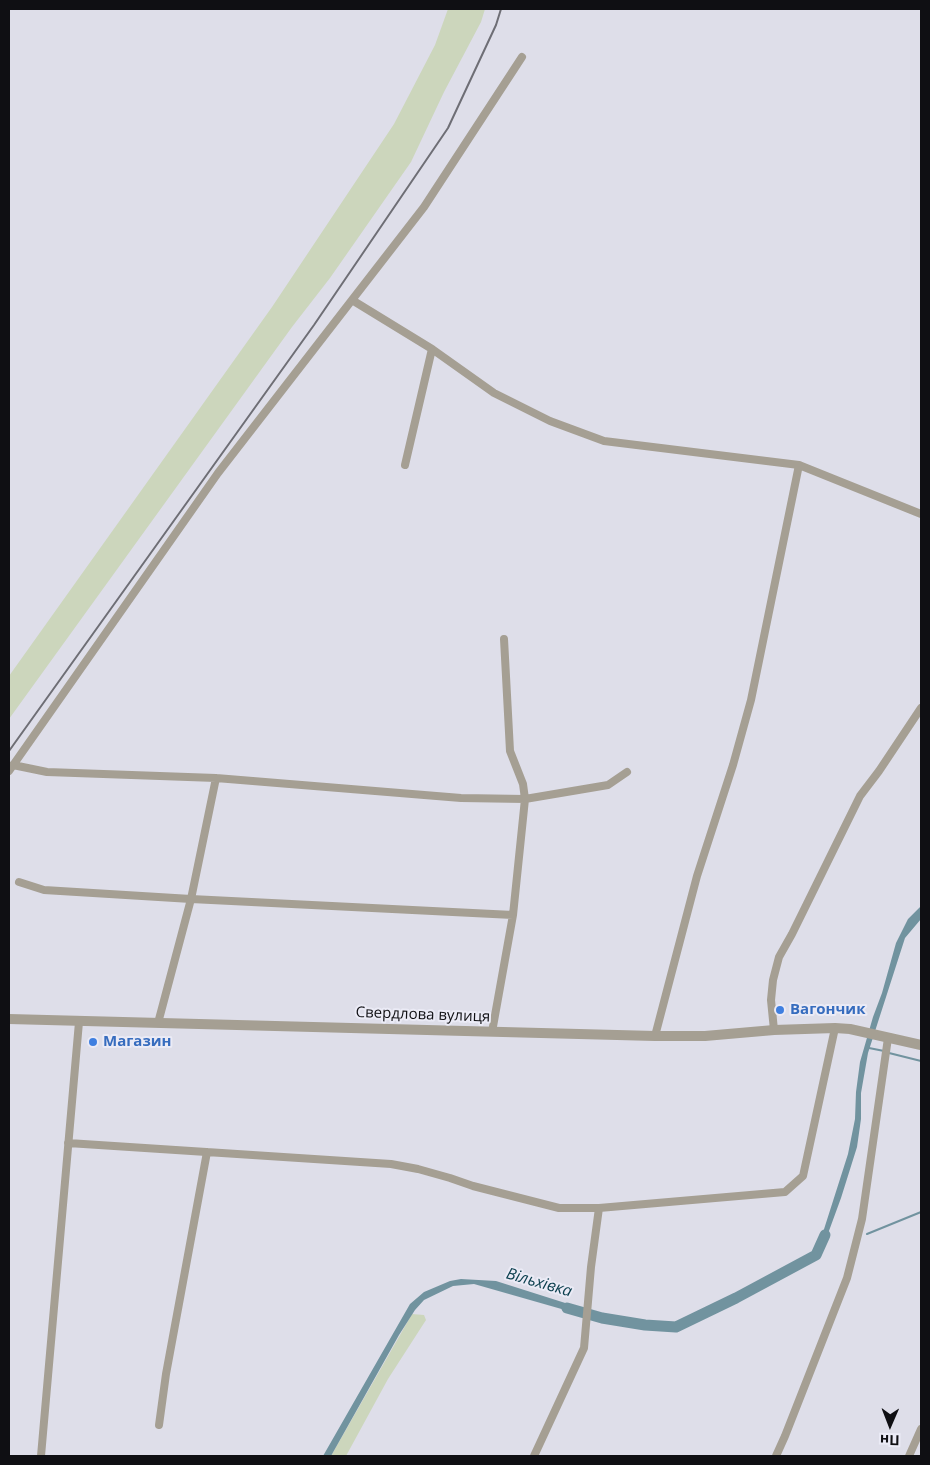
<!DOCTYPE html>
<html>
<head>
<meta charset="utf-8">
<style>
	body { margin:0 }
	#map { position:relative; width:930px; height:1465px; overflow:hidden; background:#dedee9; font-family:"Open Sans",sans-serif }
	canvas { display:block }
	.frame { position:absolute; inset:0; border:10px solid #0f0f13; pointer-events:none }
	.north { position:absolute; left:865px; top:1400px; width:50px; height:50px; -webkit-text-stroke:4px #ebebf6; paint-order:stroke; rotate:181deg; font-size:14px; font-weight:700; line-height:20px; text-align:center; color:#0f0f13 }
	.north::after { content:''; display:block; margin:auto; width:18px; height:22px; background:#0f0f13; clip-path:polygon(50% 0,100% 100%,50% 72%,0 100%) }
</style>
</head>
<body>
<div id="map">
<canvas width="930" height="1465"></canvas>
<div class="frame"></div>
<div class="north">Пн</div>
</div>
<script>
const ctx = document.querySelector('canvas').getContext('2d');
ctx.lineJoin = 'round';
function fill(path, color) { ctx.fillStyle = color; ctx.fill(path, 'evenodd'); }
const shape = rows => new Path2D(rows.map(r => 'M' + r).join(''));
function strokePath(path, color, width, dash) { ctx.strokeStyle = color; ctx.lineWidth = width; ctx.lineCap = dash ? 'butt' : 'round'; ctx.setLineDash(dash || []); ctx.stroke(path); }
function label(font, color, halo, rows, align = 'center') {
  ctx.font = font + ' "Open Sans",sans-serif'; ctx.lineWidth = 4; ctx.setLineDash([]); ctx.textBaseline = 'middle'; ctx.strokeStyle = halo; ctx.fillStyle = color; for (const [text, x, y, turn = 0] of rows) {
    ctx.save(); ctx.translate(x, y); ctx.rotate((+turn || 0) * Math.PI / 180); ctx.textAlign = isNaN(turn) ? turn : align; if (halo) ctx.strokeText(text, 0, 0); ctx.fillText(text, 0, 0); ctx.restore();
  }
}
fill(shape([
	[448,9,485,9,481,22,444,92,411,162,330,278,292,327,9,719,9,676,272,307,394,124,435,45],
	[412,1314,424,1315,426,1320,388,1379,346,1456,331,1456]
]), '#ccd6bc');
fill(shape([
	[921,906,921,919,905,938,868,1053,861,1093,861,1119,857,1147,841,1198,822,1250,818,1248,848,1154,855,1119,856,1092,860,1062,873,1017,882,993,896,943,908,919],
	[461,1279,496,1281,581,1308,579,1314,474,1284,453,1286,424,1300,415,1310,399,1335,331,1456,323,1456,410,1304,424,1292,450,1281]
]), '#71939f');
strokePath(shape([
	[869,1048,884,1051],
	[889,1053,921,1061],
	[867,1234,921,1212]
]), '#71939f', 2);
strokePath(shape([
	[567,1308,602,1318,645,1325,676,1327,736,1298,816,1255,825,1235]
]), '#71939f', 11);
strokePath(shape([
	[352,300,432,349,494,393,550,421,604,441,799,465,921,514],
	[405,465,432,349],
	[13,765,47,772,216,778,461,798,525,799,608,785,627,772],
	[9,771,218,473,424,207,522,57],
	[19,882,44,890,191,899,513,915],
	[158,1023,191,899,216,778],
	[774,1030,771,1000,773,980,779,957,792,934,860,796,879,771,921,708],
	[492,1032,513,915,525,799,523,784,510,751,504,639],
	[655,1036,697,876,733,765,751,700,799,465],
	[68,1143,391,1164,418,1169,450,1178,473,1186,559,1208,599,1208,785,1192,803,1176,835,1028],
	[159,1425,166,1374,207,1152],
	[41,1456,79,1022],
	[534,1456,584,1348,591,1267,599,1208],
	[776,1456,785,1436,847,1278,862,1219,888,1038],
	[909,1456,921,1429]
]), '#a59f93', 8);
strokePath(shape([
	[9,1019,655,1036,705,1036,774,1030,835,1028,850,1029,921,1045]
]), '#a59f93', 10);
strokePath(shape([
	[9,751,314,325,448,128,496,25,501,9]
]), '#6e6e75', 2);
for (const [x, y, r, color] of [
	[780,1010,5,"#3f7fe0"],
	[93,1042,5,"#3f7fe0"]
]) { const dot = new Path2D(); dot.arc(x, y, r, 0, 2 * Math.PI); ctx.fillStyle = color; ctx.fill(dot); strokePath(dot, '#ebebf6', 2); }
label('bold 15px', '#366cbe', '#ebebf6', [
	["Вагончик",790,1010],
	["Mагазин",103,1042]
], 'left');
label('15px', '#0f0f13', '#ebebf6', [
	["Свердлова вулиця",423,1015,2]
]);
label('italic 16px', '#093d4c', '#ebebf6', [
	["Вільхівка",539,1283,16]
]);
</script>
</body>
</html>
